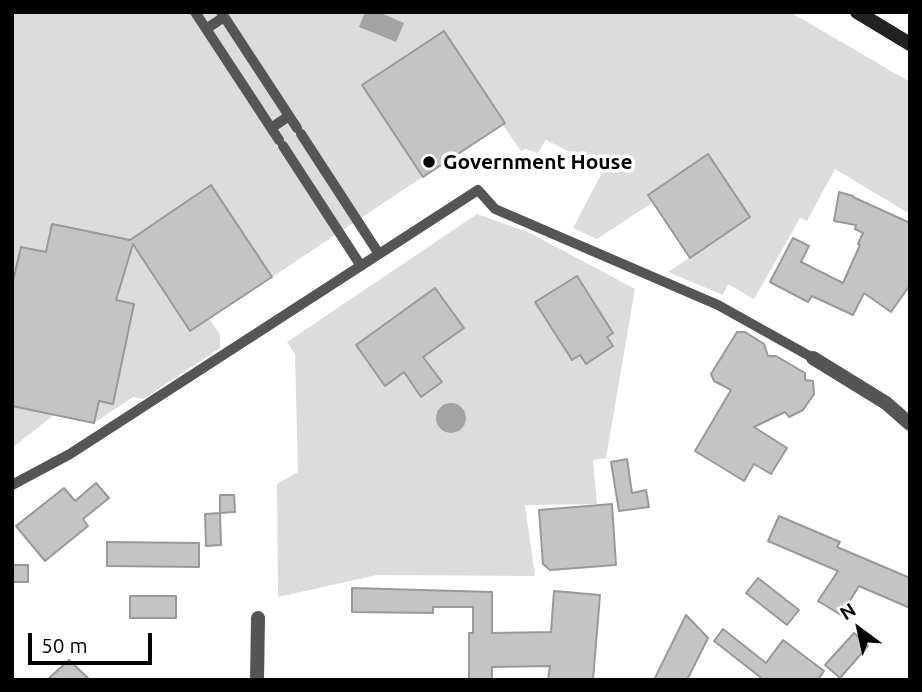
<!DOCTYPE html>
<html>
<head>
<meta charset="utf-8">
<style>
	body { margin:0 }
	#map { position:relative; width:922px; height:692px; overflow:hidden; background:#fff; font-family:Ubuntu,sans-serif }
	canvas { display:block }
	.frame { position:absolute; inset:0; border:14px solid #000; pointer-events:none }
	.north { position:absolute; left:824px; top:594px; width:70px; height:70px; -webkit-text-stroke:5px #fff; paint-order:stroke; rotate:327deg; font-size:19px; font-weight:700; line-height:28px; text-align:center; color:#000 }
	.north::after { content:''; display:block; margin:auto; width:24px; height:32px; background:#000; clip-path:polygon(50% 0,100% 100%,50% 72%,0 100%) }
	.scale { position:absolute; left:28px; top:633px; width:124px; height:32px; box-sizing:border-box; border:4px solid #000; border-top:0; padding-left:9px; font-size:21px; line-height:24px; white-space:nowrap; color:#000; -webkit-text-stroke:5px #fff; paint-order:stroke }
</style>
</head>
<body>
<div id="map">
<canvas width="922" height="692"></canvas>
<div class="frame"></div>
<div class="north">N</div>
<div class="scale">50 m</div>
</div>
<script>
const ctx = document.querySelector('canvas').getContext('2d');
ctx.lineJoin = 'round';
function fill(path, color) { ctx.fillStyle = color; ctx.fill(path, 'evenodd'); }
const shape = rows => new Path2D(rows.map(r => 'M' + r).join(''));
function strokePath(path, color, width, dash) { ctx.strokeStyle = color; ctx.lineWidth = width; ctx.lineCap = dash ? 'butt' : 'round'; ctx.setLineDash(dash || []); ctx.stroke(path); }
function label(font, color, halo, rows, align = 'center') {
  ctx.font = font + ' Ubuntu,sans-serif'; ctx.lineWidth = 7; ctx.setLineDash([]); ctx.textBaseline = 'middle'; ctx.strokeStyle = halo; ctx.fillStyle = color; for (const [text, x, y, turn = 0] of rows) {
    ctx.save(); ctx.translate(x, y); ctx.rotate((+turn || 0) * Math.PI / 180); ctx.textAlign = isNaN(turn) ? turn : align; if (halo) ctx.strokeText(text, 0, 0); ctx.fillText(text, 0, 0); ctx.restore();
  }
}
fill(shape([
	[12,12,790,12,910,82,910,214,835,169,807,221,800,218,754,299,728,284,723,295,668,272,750,217,708,154,648,194,653,202,597,239,573,228,604,169,546,140,538,153,525,149,521,151,502,124,209,319,220,334,220,348,143,399,133,397,94,423,54,415,12,448],
	[477,214,530,233,635,289,606,458,593,460,597,504,525,505,535,576,377,575,278,597,277,484,298,472,295,354,287,342]
]), '#dcdcdc');
fill(shape([
	[365,12,378,12,404,23,396,42,359,27],
	'436 418a15 15 0 1 1 30 0a15 15 0 1 1-30 0Z'
]), '#a3a3a3');
const building = shape([
	[444,31,505,123,423,177,362,85,444,31],
	[708,154,750,217,690,258,648,195,708,154],
	[211,185,272,277,190,331,133,244,116,300,134,304,113,404,99,401,94,423,12,406,12,285,21,247,46,252,52,224,130,240,211,185],
	[839,192,853,196,853,197,910,223,910,285,891,312,864,293,853,315,812,296,808,302,770,282,793,238,809,246,801,262,843,283,860,245,858,244,863,233,855,229,856,225,834,221,839,192],
	[577,276,613,333,607,337,613,346,586,364,580,355,572,360,535,302,577,276],
	[435,288,464,328,423,357,442,382,421,397,404,372,385,386,356,345,435,288],
	[737,332,745,332,764,344,768,356,776,356,805,373,805,380,813,381,814,394,803,410,789,417,785,412,754,427,787,448,771,474,754,464,744,481,695,451,731,390,714,381,711,374,737,332],
	[627,459,632,493,646,490,649,507,619,511,611,462,627,459],
	[96,483,109,498,83,519,88,526,45,561,16,526,64,488,75,501,96,483],
	[220,495,234,495,235,512,220,513,220,495],
	[612,504,616,565,550,570,543,564,539,510,612,504],
	[220,513,221,545,206,546,205,514,220,513],
	[779,516,840,542,837,547,910,578,910,608,859,586,841,615,818,601,838,571,768,541,779,516],
	[107,542,199,543,199,567,107,566,107,542],
	[12,565,28,565,28,582,12,582,12,565],
	[758,578,799,610,787,625,746,593,758,578],
	[352,588,492,592,492,633,551,632,554,591,600,595,593,680,548,680,550,666,492,667,492,680,469,680,469,633,473,633,473,607,433,607,433,613,352,612,352,588],
	[130,596,176,596,176,618,130,618,130,596],
	[686,615,708,638,687,680,654,680,686,615],
	[723,629,766,663,783,640,824,671,818,680,764,680,714,641,723,629],
	[854,633,868,646,840,678,825,665,854,633],
	[69,660,90,680,47,680,69,660]
]);
fill(building, '#c4c4c4');
strokePath(building, '#999', 2);
strokePath(shape([
	[195,12,279,140],
	[221,12,297,128],
	[206,29,224,17],
	[271,128,289,116],
	[301,134,379,254],
	[283,146,361,266],
	[12,485,70,454,478,190,495,209,718,305,813,358]
]), '#555', 10);
strokePath(shape([
	[813,358,886,403,910,424],
	[257,680,258,618]
]), '#555', 14);
strokePath(shape([
	[857,12,910,44]
]), '#222', 14);
for (const [x, y, r, color] of [
	[429,162,7,"#000"]
]) { const dot = new Path2D(); dot.arc(x, y, r, 0, 2 * Math.PI); ctx.fillStyle = color; ctx.fill(dot); strokePath(dot, '#fff', 2.5); }
label('bold 21px', '#000', '#fff', [
	["Government House",443,162]
], 'left');
</script>
</body>
</html>
